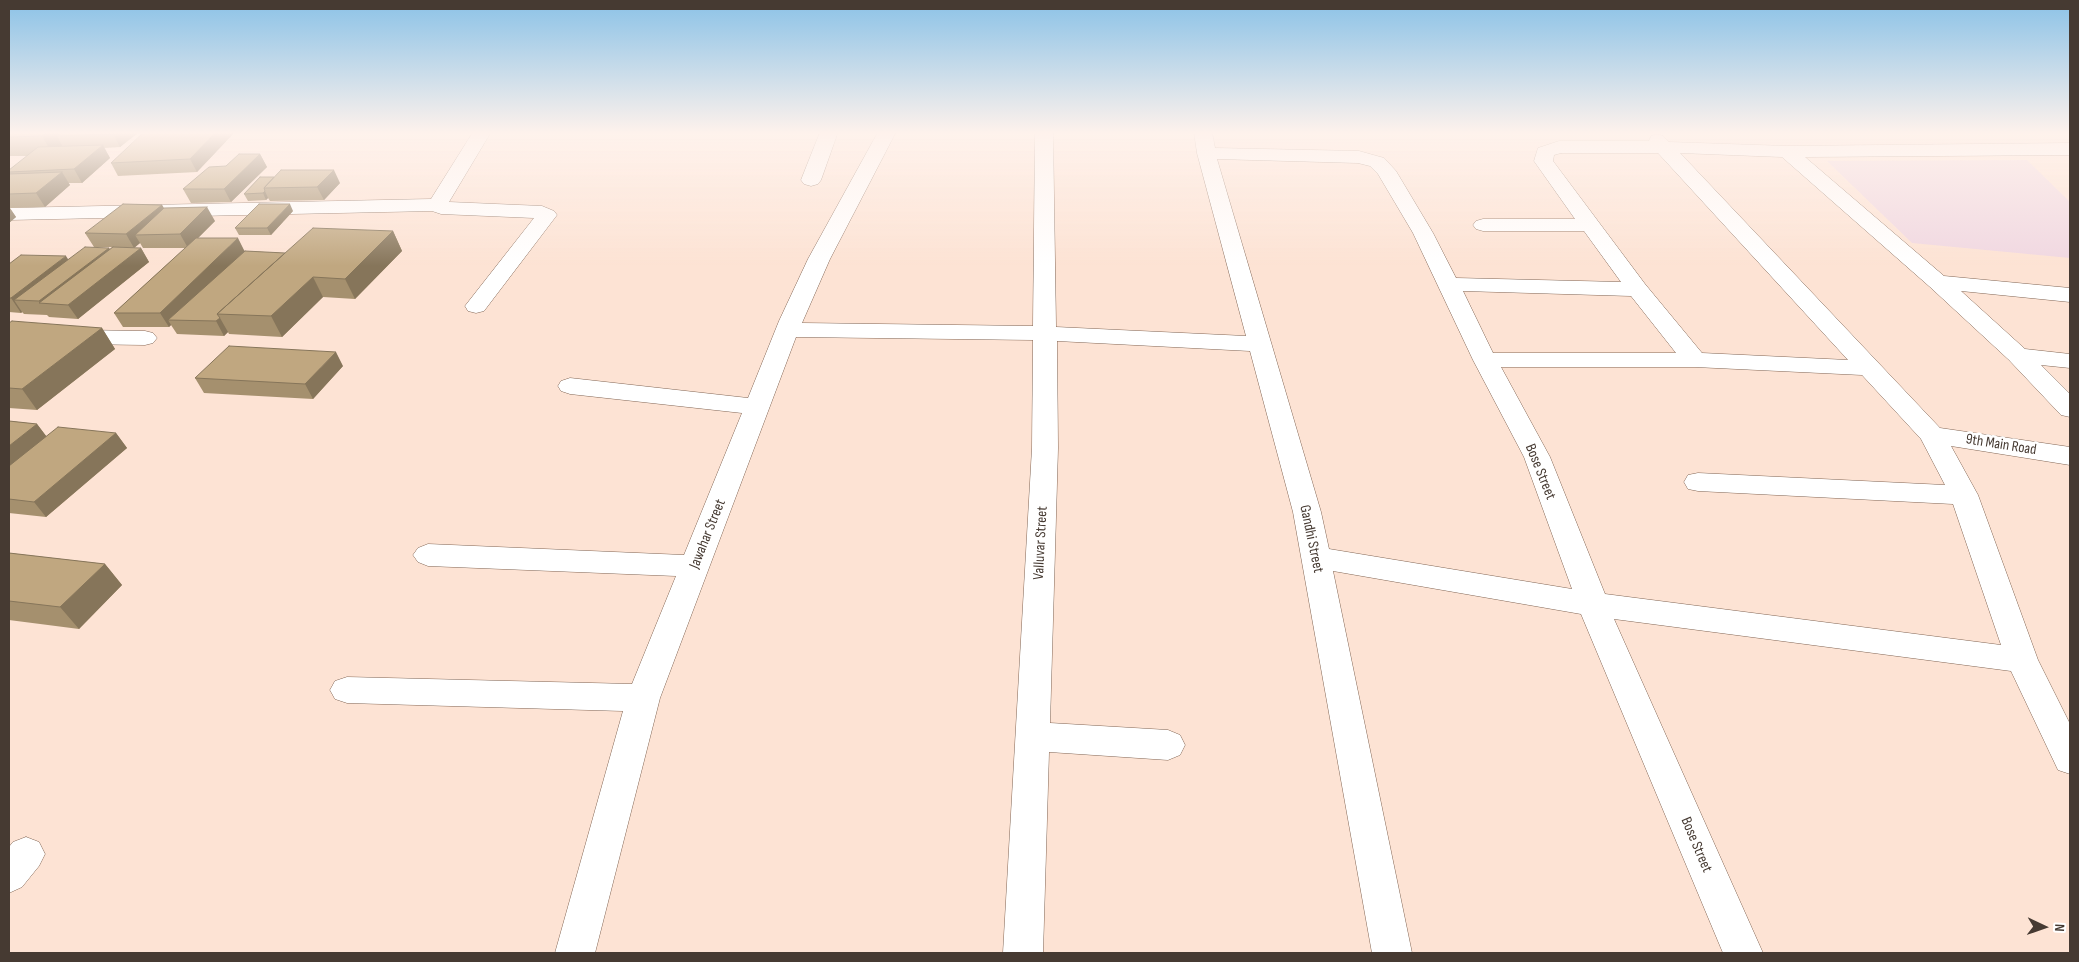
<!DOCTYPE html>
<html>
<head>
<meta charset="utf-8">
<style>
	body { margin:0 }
	#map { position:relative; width:2079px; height:962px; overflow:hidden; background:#fde3d4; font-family:"Sofia Sans Condensed",sans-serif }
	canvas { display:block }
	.frame { position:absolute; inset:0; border:10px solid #463a32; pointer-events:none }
	.north { position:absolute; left:2019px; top:902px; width:50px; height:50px; -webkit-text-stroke:4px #fff; paint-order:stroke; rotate:93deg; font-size:14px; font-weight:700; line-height:20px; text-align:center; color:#463a32 }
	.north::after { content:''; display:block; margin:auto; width:18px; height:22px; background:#463a32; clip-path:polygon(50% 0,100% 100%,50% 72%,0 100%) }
</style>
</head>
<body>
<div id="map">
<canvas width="2079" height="962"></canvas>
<div class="frame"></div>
<div class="north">N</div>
</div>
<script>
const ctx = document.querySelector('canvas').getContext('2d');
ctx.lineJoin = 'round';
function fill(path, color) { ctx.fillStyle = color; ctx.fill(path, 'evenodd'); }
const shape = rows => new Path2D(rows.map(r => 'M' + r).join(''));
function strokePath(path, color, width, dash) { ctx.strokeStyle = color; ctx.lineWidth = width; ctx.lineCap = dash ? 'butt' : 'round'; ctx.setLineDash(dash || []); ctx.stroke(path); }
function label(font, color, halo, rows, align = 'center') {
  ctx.font = font + ' "Sofia Sans Condensed",sans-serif'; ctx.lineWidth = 5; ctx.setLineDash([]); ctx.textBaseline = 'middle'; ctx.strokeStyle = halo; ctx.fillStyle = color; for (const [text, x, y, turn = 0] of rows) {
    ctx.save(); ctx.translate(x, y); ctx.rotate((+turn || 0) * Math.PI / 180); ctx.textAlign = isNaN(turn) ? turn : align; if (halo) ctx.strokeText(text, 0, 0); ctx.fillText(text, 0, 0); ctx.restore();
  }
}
fill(shape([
	[2027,160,2070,202,2070,258,1912,243,1827,161]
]), '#f0d7e1');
const street = shape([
	[473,132,491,132,449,202,542,206,554,211,557,215,484,311,476,313,468,311,465,306,534,218,441,214,432,211,9,220,9,208,431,199,473,132],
	[820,132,838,132,821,180,818,184,811,186,804,184,801,180,820,132],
	[878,132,896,132,830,259,802,323,1033,326,1035,132,1053,132,1056,327,1246,336,1197,153,1194,132,1212,132,1215,148,1359,151,1384,158,1396,171,1433,233,1456,278,1621,282,1584,231,1483,231,1476,229,1473,225,1476,221,1483,219,1575,219,1534,161,1538,148,1559,141,1649,141,1651,136,1657,134,1663,136,1669,142,1787,146,2070,143,2070,155,1805,157,1944,276,2070,288,2070,302,1961,291,2025,349,2070,354,2070,368,2041,365,2070,394,2070,417,2061,415,2009,360,1930,287,1782,157,1680,153,1940,428,2070,447,2070,465,1951,446,1978,495,2038,660,2070,724,2070,774,2058,770,2011,671,1614,619,1763,953,1723,953,1581,614,1333,571,1412,953,1372,953,1293,512,1250,351,1057,341,1058,448,1050,723,1168,730,1180,735,1185,745,1180,755,1168,760,1049,752,1043,953,1003,953,1032,448,1033,340,796,337,660,698,595,953,555,953,623,711,347,703,335,699,330,690,335,681,347,677,632,684,676,576,428,566,418,562,413,555,418,548,428,544,684,555,742,413,570,394,561,391,558,386,561,381,570,378,748,398,779,321,808,259,878,132],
	[1561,153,1658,153,1848,360,1702,353,1645,284,1553,161,1554,155,1561,153],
	[1217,159,1358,163,1370,166,1378,174,1413,233,1473,360,1524,457,1572,589,1329,549,1321,512,1217,159],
	[1463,291,1631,296,1676,353,1493,353,1463,291],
	[1501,367,1695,367,1862,375,1921,439,1945,485,1698,473,1688,475,1684,482,1688,489,1698,491,1953,504,2001,645,1605,594,1550,457,1501,367],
	[9,329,145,331,153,333,157,338,153,343,145,345,9,343,9,329],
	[26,837,39,842,45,854,39,866,22,887,9,893,9,847,13,842,26,837]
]);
strokePath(street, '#826655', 1);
fill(street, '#fff');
fill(shape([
	[9,132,139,132,120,147,104,148,110,158,82,183,68,183,70,185,45,207,10,208,16,217,9,223,9,170,28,156,9,156],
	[233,134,197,172,118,176,111,163],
	[260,154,267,167,231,202,191,203,183,189],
	[274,177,340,183,324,200,270,201,268,198,266,200,248,201,244,194],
	[162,205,164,208,215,221,198,238,245,251,285,253,393,231,402,251,355,299,323,297,282,337,229,334,228,332,224,336,177,334,171,325,169,327,123,327,114,313,185,248,143,248,140,243,134,248,141,248,149,262,78,319,49,317,47,315,24,314,22,312,21,313,9,312,9,264,68,260,109,248,110,249,112,247,94,247,85,233],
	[293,211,271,235,239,235,235,228],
	[9,323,102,328,115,349,37,410,9,408],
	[343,366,313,399,204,393,195,378],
	[9,421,37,424,46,436,116,433,127,448,46,517,9,513],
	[9,553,105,564,122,585,79,629,9,620]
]), '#a5906e');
fill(shape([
	[48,132,82,132,57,136,63,147,53,155,42,136],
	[116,132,139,132,120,147,113,134],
	[216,132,232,132,233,134,197,172,190,159],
	[103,145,110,158,82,183,74,169],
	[260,154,267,167,231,202,224,189],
	[334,170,340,183,324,200,317,187],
	[62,172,70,185,45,207,36,193],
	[265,191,268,198,266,200,263,193],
	[290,204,293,211,271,235,267,228],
	[162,205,170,219,135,235,140,243,134,248,126,234],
	[9,207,16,217,9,223],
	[207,207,215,221,188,248,180,234],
	[393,231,402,251,355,299,345,279],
	[238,238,245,252,168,320,171,325,169,327,160,313],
	[109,248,118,262,40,303,39,301],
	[141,248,149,262,78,319,68,305],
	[66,256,75,270,14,300,22,312,21,313,11,298],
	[313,277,323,297,282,337,271,316],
	[220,318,228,332,224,336,216,321],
	[102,328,115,349,37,410,22,389],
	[336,352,343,366,313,399,305,384],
	[37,424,53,445,9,482,9,446],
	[116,433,127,448,46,517,34,502],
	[105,564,122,585,79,629,60,607]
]), '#86755a');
const building = shape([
	[9,132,48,132,42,136,9,137,9,132],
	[62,132,116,132,113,134,57,136,62,132],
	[144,132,216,132,190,159,111,163,144,132],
	[103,145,74,169,9,172,9,170,38,147,103,145],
	[239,154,260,154,224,189,183,189,209,167,226,166,239,154],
	[281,170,334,170,317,187,264,188,281,170],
	[62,172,36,193,9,194,9,174,62,172],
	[260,177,274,177,264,188,265,191,263,193,244,194,260,177],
	[123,204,162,205,126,234,85,233,123,204],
	[259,204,290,204,267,228,235,228,259,204],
	[207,207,180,234,135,235,164,208,207,207],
	[313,228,393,231,345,279,313,277,271,316,217,314,313,228],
	[196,238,238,238,160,313,114,313,196,238],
	[85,247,109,248,39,301,14,300,85,247],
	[113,247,141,248,68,305,39,303,113,247],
	[245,251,285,253,217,314,220,318,216,321,168,320,245,251],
	[21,255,66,256,11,298,9,298,9,264,21,255],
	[12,321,102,328,22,389,9,388,9,323,12,321],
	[229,346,336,352,305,384,195,378,229,346],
	[9,421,37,424,9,446,9,421],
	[58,427,116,433,34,502,9,499,9,466,58,427],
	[9,553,105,564,60,607,9,601,9,553]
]);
fill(building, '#c0a780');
strokePath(building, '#86755a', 1);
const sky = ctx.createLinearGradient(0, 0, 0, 266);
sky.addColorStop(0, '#8bc2e7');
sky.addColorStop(0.5, '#fef2ec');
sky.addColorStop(1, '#fef2ec00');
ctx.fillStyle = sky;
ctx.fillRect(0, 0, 2079, 266);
label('15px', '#463a32', '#fff', [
	["9th Main Road",2001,445,9],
	["Bose Street",1540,472,68],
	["Jawahar Street",708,534,-68],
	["Gandhi Street",1311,539,78],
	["Valluvar Street",1041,543,-87],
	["Bose Street",1696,845,67]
]);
</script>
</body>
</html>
